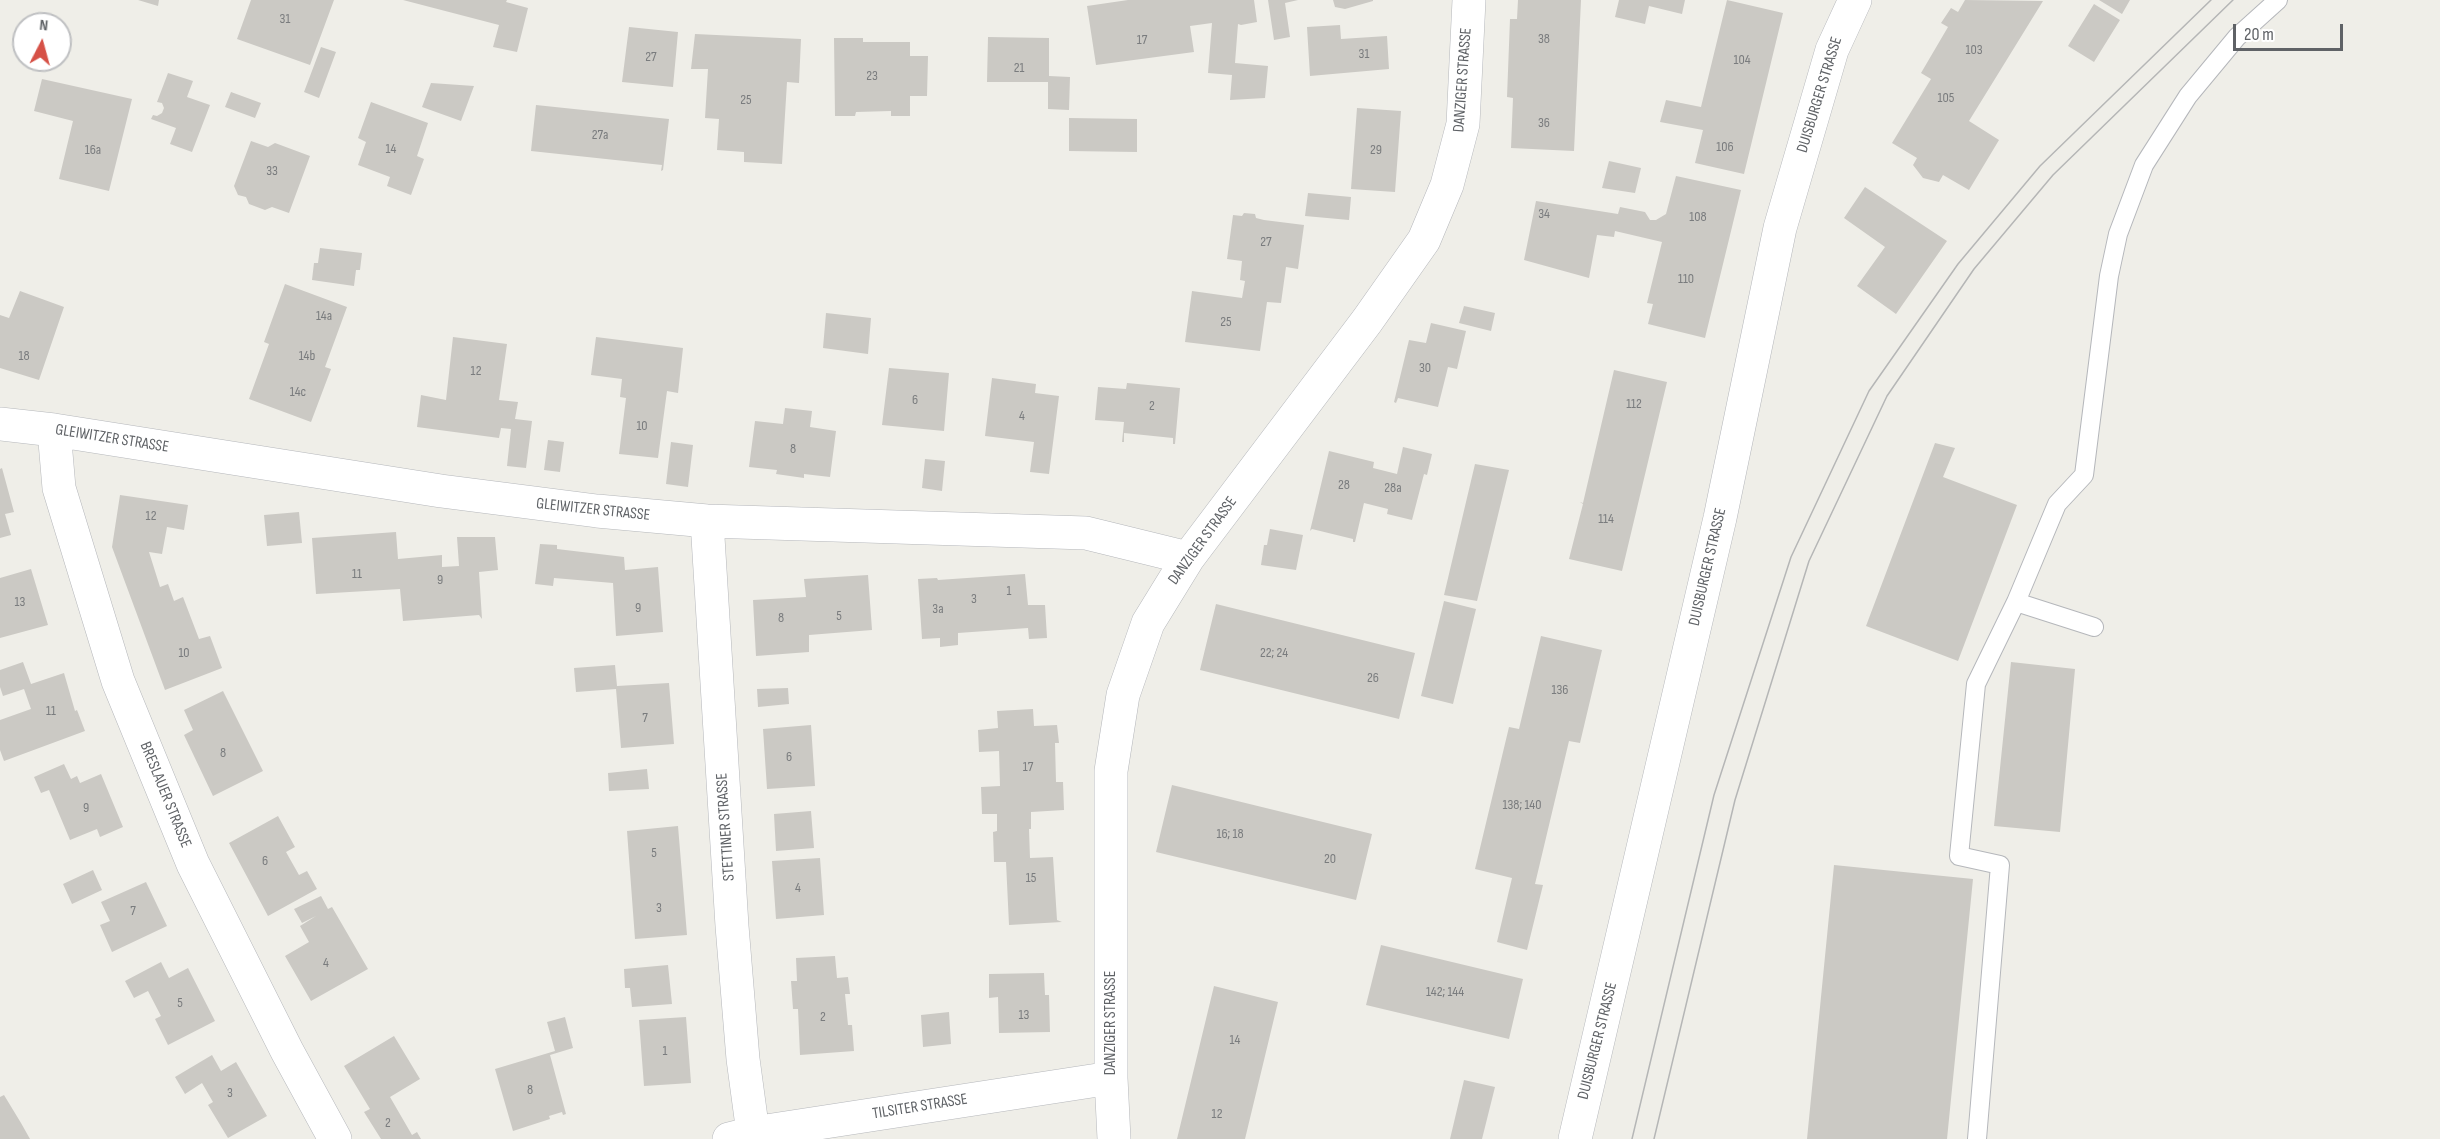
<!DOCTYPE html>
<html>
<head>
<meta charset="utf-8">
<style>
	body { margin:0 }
	#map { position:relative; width:2440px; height:1139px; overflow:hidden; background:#efeee8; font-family:"Sofia Sans Condensed",sans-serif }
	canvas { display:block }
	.north { position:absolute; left:12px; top:12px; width:60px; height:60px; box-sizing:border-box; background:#fff; border:2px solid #bfc0c2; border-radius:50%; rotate:6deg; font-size:16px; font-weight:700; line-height:24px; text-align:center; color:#5f6266 }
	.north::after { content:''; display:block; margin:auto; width:21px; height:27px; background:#d65147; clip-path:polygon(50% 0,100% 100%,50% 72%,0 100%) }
	.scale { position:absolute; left:2233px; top:24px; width:110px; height:27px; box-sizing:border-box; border:3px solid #5f6266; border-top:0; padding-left:8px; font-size:18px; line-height:21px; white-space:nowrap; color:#5f6266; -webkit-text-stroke:4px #fff; paint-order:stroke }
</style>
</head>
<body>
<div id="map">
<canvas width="2440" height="1139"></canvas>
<div class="north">N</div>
<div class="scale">20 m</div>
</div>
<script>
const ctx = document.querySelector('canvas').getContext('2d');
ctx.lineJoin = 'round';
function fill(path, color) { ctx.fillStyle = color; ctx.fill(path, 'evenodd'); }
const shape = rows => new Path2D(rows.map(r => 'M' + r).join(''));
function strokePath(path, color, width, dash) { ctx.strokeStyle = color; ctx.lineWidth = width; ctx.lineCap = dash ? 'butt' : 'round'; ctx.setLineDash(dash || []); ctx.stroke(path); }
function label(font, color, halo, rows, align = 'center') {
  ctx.font = font + ' "Sofia Sans Condensed",sans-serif'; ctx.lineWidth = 5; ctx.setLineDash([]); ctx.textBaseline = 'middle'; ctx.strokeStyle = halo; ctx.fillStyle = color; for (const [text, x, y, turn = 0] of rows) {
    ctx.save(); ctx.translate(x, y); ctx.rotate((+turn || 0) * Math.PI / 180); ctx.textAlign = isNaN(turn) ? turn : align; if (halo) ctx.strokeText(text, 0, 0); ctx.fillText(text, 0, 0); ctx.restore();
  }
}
fill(shape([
	[138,0,159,0,158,6],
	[251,0,334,0,310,65,237,39],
	[403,0,507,0,506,2,528,8,517,52,493,47,499,25],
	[1128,0,1254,0,1257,22,1241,25,1238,24,1235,63,1268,66,1265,98,1230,100,1232,75,1208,73,1212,23,1190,26,1194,52,1096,65,1087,6],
	[1268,0,1298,0,1285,3,1290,37,1274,40],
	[1333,0,1373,0,1373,1,1345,9,1335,7],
	[1518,0,1581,0,1574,151,1511,148,1513,98,1507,97,1510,19,1517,19],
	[1619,0,1685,0,1682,14,1649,6,1645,24,1615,17],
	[1727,0,1783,13,1744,174,1695,163,1703,130,1660,122,1666,100,1701,107],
	[1965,0,2043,1,1969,121,1999,140,1969,190,1943,175,1939,182,1923,178,1913,165,1917,158,1892,143,1931,79,1921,73,1948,27,1941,23,1951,8,1958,12],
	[2099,0,2130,0,2122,14],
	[2094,4,2120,20,2094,62,2068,46],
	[1340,25,1341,39,1387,36,1389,69,1310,76,1307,27],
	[629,27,678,32,673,87,622,82],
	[695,34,801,39,799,83,787,82,782,164,744,162,744,152,717,150,719,119,705,118,708,69,691,69],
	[988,37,1049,38,1049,76,1070,77,1069,110,1048,109,1048,82,987,82],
	[834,38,863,38,863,42,910,42,910,56,928,56,927,96,910,96,910,116,891,116,891,111,856,112,855,116,835,116],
	[321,47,336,52,319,98,304,92],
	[168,73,193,81,187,97,210,105,192,152,170,144,176,128,151,119,153,115,157,116,162,113,164,108,162,103,157,102],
	[42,79,132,99,109,191,59,179,73,121,34,111],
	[431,83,474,86,461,121,422,107],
	[231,92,261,103,255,118,225,107],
	[371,102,428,123,417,156,424,159,411,195,387,186,390,177,358,165,366,142,358,138],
	[536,105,669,119,663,170,661,171,662,165,531,151],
	[1357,108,1401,111,1395,192,1351,189],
	[1069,118,1137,119,1137,152,1069,151],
	[251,141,268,147,275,143,310,156,289,213,272,207,265,210,249,204,246,197,238,195,234,186],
	[1609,161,1641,168,1635,193,1602,188],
	[1676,176,1741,190,1705,338,1648,324,1653,304,1647,303,1662,242,1615,231,1614,237,1597,235,1589,278,1524,260,1536,201,1618,214,1620,207,1645,212,1650,220,1656,220,1666,214],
	[1865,187,1947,241,1896,314,1857,286,1885,247,1844,218],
	[1308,193,1351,197,1349,220,1305,216],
	[1244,213,1255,214,1256,218,1264,220,1304,225,1298,269,1286,267,1281,303,1267,302,1260,351,1185,342,1192,291,1242,298,1245,281,1240,280,1242,261,1227,259,1233,215,1242,216],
	[320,248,362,253,360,270,356,270,354,286,312,280,314,263,318,263],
	[285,284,347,307,325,367,331,369,311,422,249,399,269,344,264,342],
	[20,291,64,307,39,380,0,368,0,315,9,318],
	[1464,306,1495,313,1491,331,1459,323],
	[826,313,871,318,868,354,823,348],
	[1431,323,1466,331,1457,369,1448,367,1438,407,1398,398,1396,403,1394,402,1409,340,1426,343],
	[453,337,507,344,499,400,518,402,515,419,532,421,526,468,507,466,511,429,501,428,499,438,417,427,421,395,446,400],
	[596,337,683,348,678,393,667,391,658,458,619,454,626,398,620,397,622,379,591,375],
	[889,368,949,373,944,431,882,425],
	[1614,370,1667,382,1622,571,1569,559,1583,504,1580,502,1583,503],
	[992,378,1036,384,1035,393,1059,396,1049,474,1030,472,1034,442,985,436],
	[1127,383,1180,388,1175,444,1173,444,1173,438,1124,433,1124,442,1122,442,1124,422,1095,420,1098,387,1126,389],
	[785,408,812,411,810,427,836,431,830,477,804,474,804,478,776,474,777,470,749,467,755,421,783,424],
	[548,440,564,442,560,472,544,470],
	[671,442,693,445,688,487,666,484],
	[1935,443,1955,448,1943,477,2017,505,1958,661,1866,626],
	[1403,447,1432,454,1427,475,1424,474,1412,520,1387,514,1388,509,1364,503,1355,542,1353,542,1353,539,1312,529,1310,531,1329,451,1374,462,1373,468,1397,474],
	[925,459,945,461,942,491,922,488],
	[1475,464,1509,470,1477,601,1444,595],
	[2,468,14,512,5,514,11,535,0,538,0,469],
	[120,495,188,505,184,530,167,527,162,554,149,552,160,587,168,584,174,601,183,597,199,639,210,636,222,668,165,690,112,547],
	[299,512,302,543,267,546,264,515],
	[1270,529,1303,535,1296,570,1261,565,1264,545,1267,545],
	[396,532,398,559,442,555,442,567,459,566,457,537,495,537,498,570,479,572,482,619,479,615,403,621,400,589,316,594,312,538],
	[540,544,557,545,557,549,624,557,625,570,658,567,663,632,616,636,613,583,554,578,553,586,535,584],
	[31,569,48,625,0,638,0,578],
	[1025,574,1028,605,1045,605,1047,638,1029,639,1028,628,958,633,958,645,940,647,940,638,922,639,918,579,937,578,938,580],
	[868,575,872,630,809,635,809,652,756,656,753,600,806,597,804,579],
	[1444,601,1476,609,1453,704,1421,696],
	[1216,604,1415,653,1399,719,1200,670],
	[1541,636,1602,650,1580,743,1569,741,1535,884,1543,885,1527,950,1497,942,1512,878,1475,869,1509,727,1519,729],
	[23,662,31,684,64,673,75,711,77,710,85,731,4,761,0,750,0,720,31,709,24,689,3,696,0,687,0,670],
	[2011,662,2075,669,2060,832,1994,826],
	[615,665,617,686,669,683,674,744,621,748,616,689,576,692,574,668],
	[788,688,789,704,758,707,757,689],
	[223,691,263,771,213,796,184,735,193,730,184,710],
	[1033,709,1034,726,1057,725,1059,743,1055,743,1056,782,1063,782,1064,810,1031,812,1031,829,1029,829,1030,858,1053,857,1057,920,1062,922,1009,925,1006,862,994,862,993,832,997,831,997,814,982,814,981,787,1000,786,999,751,979,752,978,730,998,728,997,711],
	[811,725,815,786,767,789,763,729],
	[64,764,71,779,77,776,80,783,101,774,123,827,100,837,97,829,70,840,49,790,41,793,34,777],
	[647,769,649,789,609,791,608,773],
	[1172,785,1372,834,1356,900,1156,852],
	[811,811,814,848,776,851,774,814],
	[278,816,295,847,286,852,299,875,307,871,317,889,268,916,229,843],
	[678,826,687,935,635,939,627,831],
	[820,858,824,915,776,919,772,861],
	[1834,865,1973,879,1947,1139,1807,1139],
	[93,870,102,890,72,904,63,884],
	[146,882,167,926,112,952,100,925,110,921,101,902],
	[321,896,328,909,332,907,368,969,311,1001,285,956,309,942,300,926,316,916,302,923,294,909],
	[1381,945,1523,979,1509,1039,1366,1005],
	[835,956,837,978,848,977,850,994,845,994,848,1025,852,1025,854,1051,800,1055,798,1009,793,1009,791,981,797,981,796,958],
	[161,962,169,978,188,968,215,1021,168,1045,155,1019,161,1016,148,991,134,998,125,981],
	[668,965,672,1004,632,1007,630,988,625,988,624,969],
	[1044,973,1045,995,1049,995,1050,1032,999,1033,998,997,989,998,989,974],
	[1214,986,1278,1002,1245,1139,1177,1139],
	[949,1012,951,1044,923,1047,921,1015],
	[565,1017,573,1048,550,1055,566,1114,563,1115,562,1112,549,1116,550,1119,513,1131,495,1069,555,1051,547,1022],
	[686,1017,691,1083,644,1086,639,1020],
	[394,1036,420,1079,390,1097,412,1135,417,1132,421,1139,381,1139,364,1112,370,1109,344,1066],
	[212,1055,221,1071,236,1062,267,1116,228,1138,208,1105,213,1102,202,1083,185,1094,175,1077],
	[1464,1080,1495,1087,1482,1139,1450,1139],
	[4,1095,21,1123,30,1139,0,1139,0,1097]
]), '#cbc9c4');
const lane = shape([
	[2016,602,2094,627],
	[1977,1139,2000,865,1959,856,1976,684,2016,602,2057,504,2084,475,2109,276,2118,234,2144,165,2188,96,2237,37,2278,0]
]);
const street = shape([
	[0,424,54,430,441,491,597,511,707,521,1086,533,1188,558],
	[54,430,59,488,118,681,193,864,287,1051,335,1139],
	[707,521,732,926,743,1059,753,1133],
	[729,1139,753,1133,1111,1078],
	[1114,1139,1111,1078,1111,771,1123,695,1148,623,1188,558,1367,321,1424,240,1447,185,1463,124,1469,0],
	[1575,1139,1720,518,1780,228,1832,50,1855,0]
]);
strokePath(lane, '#b5b7bb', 20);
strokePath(street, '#b5b7bb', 34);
strokePath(lane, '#fff', 18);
strokePath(street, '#fff', 33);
strokePath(shape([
	[1632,1139,1714,795,1791,557,1869,391,1958,264,2040,166,2211,0],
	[1654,1139,1735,800,1809,561,1887,396,1974,269,2053,175,2233,0]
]), '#b5b6b6', 1.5);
label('14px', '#7a7c7e', null, [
	["31",285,19],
	["38",1544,39],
	["17",1142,40],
	["103",1974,50],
	["31",1364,54],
	["27",651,57],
	["104",1742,60],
	["21",1019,68],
	["23",872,76],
	["105",1946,98],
	["25",746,100],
	["36",1544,123],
	["27a",600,135],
	["106",1725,147],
	["14",391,149],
	["16a",93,150],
	["29",1376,150],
	["33",272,171],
	["34",1544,214],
	["108",1698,217],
	["27",1266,242],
	["110",1686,279],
	["14a",324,316],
	["25",1226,322],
	["18",24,356],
	["14b",307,356],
	["30",1425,368],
	["12",476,371],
	["14c",298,392],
	["6",915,400],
	["112",1634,404],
	["2",1152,406],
	["4",1022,416],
	["10",642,426],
	["8",793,449],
	["28",1344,485],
	["28a",1393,488],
	["12",151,516],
	["114",1606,519],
	["11",357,574],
	["9",440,580],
	["1",1009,591],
	["3",974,599],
	["13",20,602],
	["9",638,608],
	["3a",938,609],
	["5",839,616],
	["8",781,618],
	["10",184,653],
	["22; 24",1274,653],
	["26",1373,678],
	["136",1560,690],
	["11",51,711],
	["7",645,718],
	["8",223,753],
	["6",789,757],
	["17",1028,767],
	["138; 140",1522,805],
	["9",86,808],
	["16; 18",1230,834],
	["5",654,853],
	["20",1330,859],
	["6",265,861],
	["15",1031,878],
	["4",798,888],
	["3",659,908],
	["7",133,911],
	["4",326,963],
	["142; 144",1445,992],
	["5",180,1003],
	["13",1024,1015],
	["2",823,1017],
	["14",1235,1040],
	["1",665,1051],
	["8",530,1090],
	["3",230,1093],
	["12",1217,1114],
	["2",388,1123]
]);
label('16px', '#5f6266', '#fff', [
	["DANZIGER STRASSE",1463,80,-86],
	["DUISBURGER STRASSE",1820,95,-73],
	["GLEIWITZER STRASSE",112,439,9],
	["GLEIWITZER STRASSE",593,510,6],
	["DANZIGER STRASSE",1203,541,-54],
	["DUISBURGER STRASSE",1708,567,-77],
	["BRESLAUER STRASSE",165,795,68],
	["STETTINER STRASSE",726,827,-94],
	["DANZIGER STRASSE",1111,1023,-90],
	["DUISBURGER STRASSE",1598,1041,-76],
	["TILSITER STRASSE",920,1107,-9]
]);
</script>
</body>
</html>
